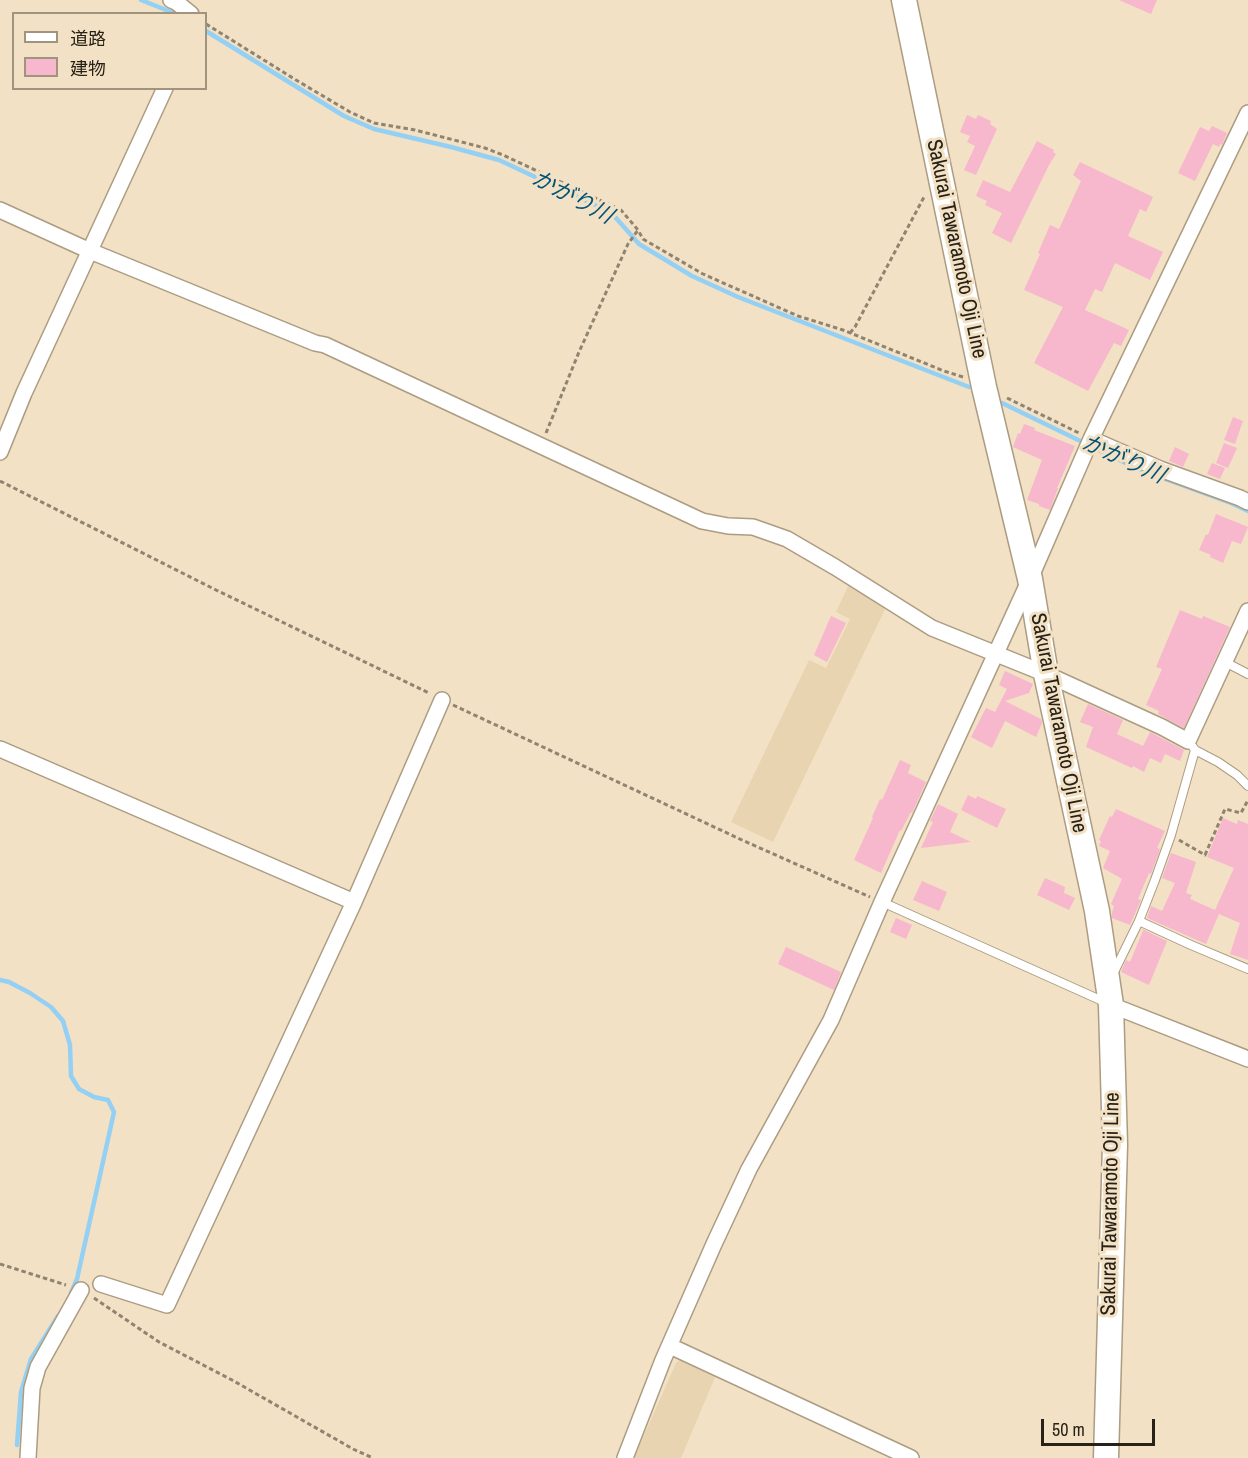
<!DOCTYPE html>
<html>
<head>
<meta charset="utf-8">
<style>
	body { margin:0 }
	#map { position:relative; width:1248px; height:1458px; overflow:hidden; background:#f2e1c5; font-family:"Archivo Narrow","Noto Sans JP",sans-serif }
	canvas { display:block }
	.legend { position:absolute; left:12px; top:12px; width:195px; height:78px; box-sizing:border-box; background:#f2e1c5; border:2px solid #a1947f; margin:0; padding:8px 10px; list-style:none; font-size:18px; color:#272116 }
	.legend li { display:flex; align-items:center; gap:12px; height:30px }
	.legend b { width:30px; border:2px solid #a1947f }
	.scale { position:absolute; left:1041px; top:1419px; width:114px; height:27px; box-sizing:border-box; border:3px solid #272116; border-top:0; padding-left:8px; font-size:18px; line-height:21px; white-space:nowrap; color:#272116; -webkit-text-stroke:4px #f2e1c5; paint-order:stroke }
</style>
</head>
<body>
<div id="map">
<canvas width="1248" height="1458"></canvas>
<ul class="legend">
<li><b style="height:8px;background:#fff"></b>道路</li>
<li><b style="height:16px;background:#f7b7cc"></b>建物</li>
</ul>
<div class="scale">50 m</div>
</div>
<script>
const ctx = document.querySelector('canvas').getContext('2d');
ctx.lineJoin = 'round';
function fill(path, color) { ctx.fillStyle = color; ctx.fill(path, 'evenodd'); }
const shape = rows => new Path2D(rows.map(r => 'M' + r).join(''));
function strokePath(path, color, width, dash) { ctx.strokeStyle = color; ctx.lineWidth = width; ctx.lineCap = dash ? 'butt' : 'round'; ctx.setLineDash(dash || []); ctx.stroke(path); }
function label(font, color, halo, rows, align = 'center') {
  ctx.font = font + ' "Archivo Narrow","Noto Sans JP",sans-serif'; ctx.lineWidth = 6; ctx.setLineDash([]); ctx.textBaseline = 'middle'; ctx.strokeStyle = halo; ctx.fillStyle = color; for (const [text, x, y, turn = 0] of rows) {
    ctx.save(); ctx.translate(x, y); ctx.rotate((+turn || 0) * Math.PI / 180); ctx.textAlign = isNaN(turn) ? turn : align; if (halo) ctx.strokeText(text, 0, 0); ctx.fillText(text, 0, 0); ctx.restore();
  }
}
fill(shape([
	[850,582,889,601,773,842,731,822,809,660,826,668,850,619,836,612],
	[682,1359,716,1375,681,1458,634,1458,676,1363]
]), '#e9d4b1');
strokePath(shape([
	[141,0,176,14],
	[206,31,344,116,374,129,451,147,499,160,597,206,616,218,639,244,692,276,738,297,969,387],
	[1002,403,1138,469,1231,503,1248,511],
	[0,980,9,982,30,993,51,1007,63,1021,70,1045,71,1076,79,1089,94,1097,108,1100,114,1112,77,1279,71,1293],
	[17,1445,21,1392,31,1359,58,1316]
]), '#94d0f4', 4.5);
fill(shape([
	[1119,0,1157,0,1151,14],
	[967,115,976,119,978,115,991,121,990,124,997,129,976,175,964,170,975,146,967,142,970,136,960,132],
	[1212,126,1227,133,1222,145,1220,144,1219,147,1213,144,1195,181,1178,173,1200,127,1209,131],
	[1037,141,1054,150,1053,152,1056,154,1049,165,1011,243,992,233,1002,213,985,205,987,201,976,196,983,180,1010,192],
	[1080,162,1153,197,1146,212,1140,209,1128,236,1163,252,1150,280,1115,263,1102,292,1095,289,1085,310,1129,330,1121,346,1114,343,1088,391,1034,363,1063,307,1024,290,1040,254,1038,253,1050,225,1059,229,1081,181,1073,175],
	[1233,417,1243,421,1235,444,1224,440],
	[1024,424,1035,428,1034,430,1075,446,1057,488,1058,488,1050,510,1039,506,1039,504,1027,500,1042,460,1013,447,1018,433,1020,434],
	[1224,443,1237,448,1228,468,1216,463],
	[1175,447,1189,454,1183,467,1169,461],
	[1212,463,1225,468,1220,479,1207,474],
	[1216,514,1248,527,1241,544,1232,541,1223,563,1210,557,1211,555,1199,550,1206,534,1208,535],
	[1180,610,1202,619,1203,616,1230,627,1184,728,1158,714,1159,711,1146,705,1162,669,1156,667],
	[831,616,846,623,827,662,814,655],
	[1005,671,1033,684,1029,693,1005,701,1041,719,1042,723,1036,737,1005,721,992,748,971,737,986,708,995,712,1007,689,999,685],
	[1088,704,1123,720,1117,734,1143,746,1150,732,1184,750,1180,761,1165,754,1161,763,1150,758,1144,772,1133,766,1132,768,1086,747,1093,727,1080,722],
	[900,760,911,765,908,773,926,782,912,813,911,812,901,831,900,830,881,873,854,860,873,818,872,817,880,799,882,800],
	[968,795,976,799,977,796,1006,809,997,828,961,810],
	[938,804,958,814,950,832,971,842,921,848,933,822,930,821],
	[1116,809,1165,831,1157,848,1160,849,1151,874,1149,873,1138,899,1141,900,1130,925,1112,918,1112,913,1114,906,1111,904,1122,879,1103,868,1110,851,1099,846,1101,841,1099,840,1110,816,1112,817],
	[1223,818,1237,824,1238,820,1248,824,1248,960,1230,954,1240,923,1219,914,1206,944,1147,918,1151,906,1162,911,1175,883,1162,878,1171,853,1196,862,1186,893,1192,895,1190,899,1215,910,1234,868,1207,857],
	[1045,878,1065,887,1064,893,1075,898,1069,910,1037,895],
	[922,881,947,892,939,911,913,900],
	[896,918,912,925,906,939,890,932],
	[1142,929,1167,941,1149,985,1121,972,1126,960,1130,962,1143,931],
	[786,947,841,972,834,990,778,964]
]), '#f7b7cc');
const service = shape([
	[1225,662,1248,674],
	[1193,747,1195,750,1218,762,1237,775,1248,786],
	[882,902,1107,1003],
	[1139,921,1191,945,1248,969],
	[1113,974,1139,921,1155,880,1171,835,1195,750]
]);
const minor = shape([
	[171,0,176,2,191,14],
	[0,210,90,251,315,343,325,345,702,521,728,526,753,527,787,539,835,567,932,628,1046,674,1162,727,1188,741,1248,611],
	[1091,439,1160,469,1240,498,1248,502],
	[0,452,24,393,165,88],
	[0,749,354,902],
	[1111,1005,1248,1059],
	[101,1284,167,1305,354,902,442,700],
	[670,1346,911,1458],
	[28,1458,32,1388,38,1367,81,1290],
	[625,1458,663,1360,714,1244,749,1169,831,1020,882,902,1030,579,1091,439,1248,113]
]);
const primary = shape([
	[904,0,984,387,1030,579,1046,674,1097,911,1111,1005,1115,1145,1106,1458]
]);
strokePath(service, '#ac9c82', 10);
strokePath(minor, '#ac9c82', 18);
strokePath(primary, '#ac9c82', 27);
strokePath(shape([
	[206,24,296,80,350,112,374,123,415,130,485,148,503,155,621,210,638,230,643,239,703,274,798,316,843,330,944,371,963,377],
	[850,333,855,327,924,197],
	[1007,398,1079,433],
	[546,433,579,352,628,244,638,230],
	[0,481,216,590,429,693],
	[453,705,742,840,870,897],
	[1179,840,1205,855,1225,809,1241,813,1248,800],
	[0,1264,66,1285],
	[94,1298,159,1342,232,1380,353,1449,373,1458]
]), '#908470', 3, [4.5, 3]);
strokePath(service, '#fff', 8);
strokePath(minor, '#fff', 15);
strokePath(primary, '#fff', 24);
label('21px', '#272116', '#f2e1c5', [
	["Sakurai Tawaramoto Oji Line",956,249,78],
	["Sakurai Tawaramoto Oji Line",1058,723,79],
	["Sakurai Tawaramoto Oji Line",1111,1204,-89]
]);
label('italic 22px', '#035375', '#f2e1c5', [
	["かがり川",572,198,28],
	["かがり川",1123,460,24]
]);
</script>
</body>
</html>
